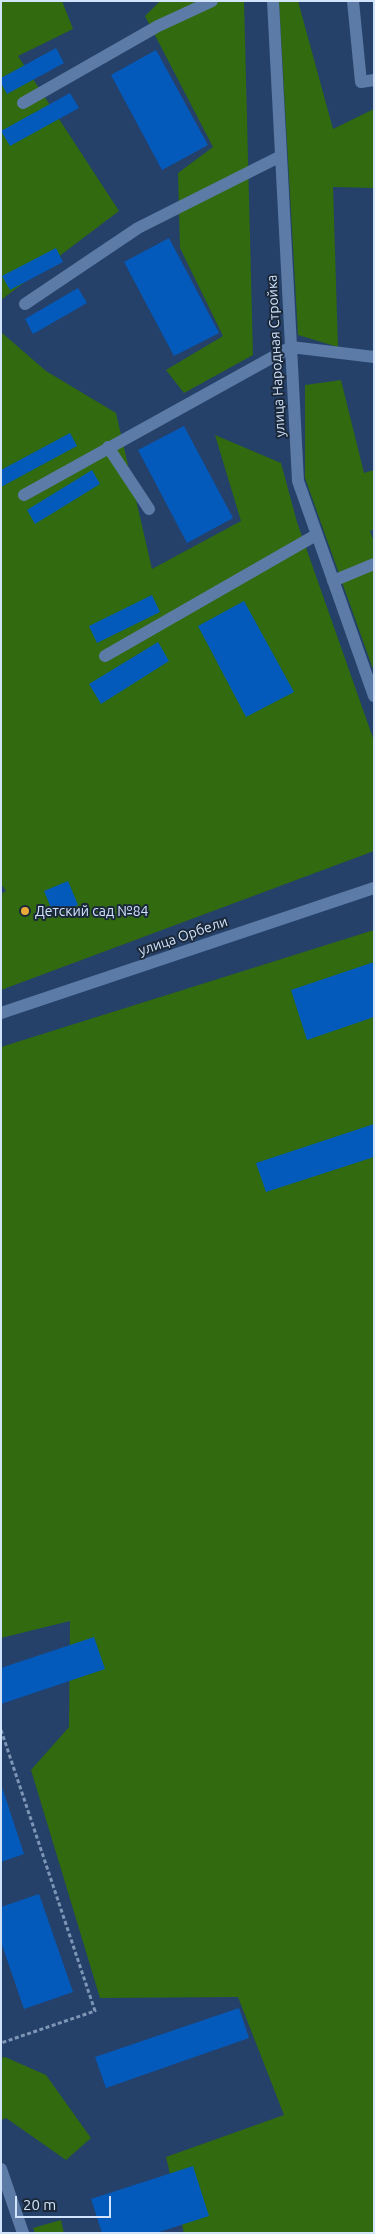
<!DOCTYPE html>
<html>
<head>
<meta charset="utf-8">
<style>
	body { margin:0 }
	#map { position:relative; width:375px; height:2234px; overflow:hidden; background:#254169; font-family:Ubuntu,sans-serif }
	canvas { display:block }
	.frame { position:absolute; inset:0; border:2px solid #d2e4fc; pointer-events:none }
	.scale { position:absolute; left:15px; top:2196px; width:96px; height:22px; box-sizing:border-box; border:2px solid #d2e4fc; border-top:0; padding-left:6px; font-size:15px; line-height:18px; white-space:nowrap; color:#d2e4fc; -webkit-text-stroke:4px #1b283a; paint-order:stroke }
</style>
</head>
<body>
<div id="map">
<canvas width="375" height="2234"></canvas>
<div class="frame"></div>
<div class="scale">20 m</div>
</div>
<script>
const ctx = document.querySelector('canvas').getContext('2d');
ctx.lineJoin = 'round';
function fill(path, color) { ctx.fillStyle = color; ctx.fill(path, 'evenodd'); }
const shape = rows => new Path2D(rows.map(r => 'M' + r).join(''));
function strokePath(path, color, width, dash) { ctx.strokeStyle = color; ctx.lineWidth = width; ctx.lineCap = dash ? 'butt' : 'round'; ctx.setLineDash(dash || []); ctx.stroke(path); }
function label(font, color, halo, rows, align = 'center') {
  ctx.font = font + ' Ubuntu,sans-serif'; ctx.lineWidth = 4; ctx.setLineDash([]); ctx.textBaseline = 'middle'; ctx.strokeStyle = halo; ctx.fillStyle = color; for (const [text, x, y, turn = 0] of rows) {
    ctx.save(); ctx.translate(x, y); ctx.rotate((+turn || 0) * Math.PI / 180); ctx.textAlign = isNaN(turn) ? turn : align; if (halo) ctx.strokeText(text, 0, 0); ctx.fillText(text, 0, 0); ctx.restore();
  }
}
fill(shape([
	[1,1,62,1,73,29,18,56,119,211,1,300],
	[160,1,244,1,253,355,184,393,166,370,223,336,180,248,178,173,213,147,145,16],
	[279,1,298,1,333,129,374,109,374,188,333,187,338,347,298,335],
	[1,332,46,371,116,413,152,569,241,521,215,435,281,463,297,522,374,741,374,851,1,990,1,894,6,891,1,884],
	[341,380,364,473,374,470,374,529,370,531,374,542,374,672,305,478,305,385],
	[374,930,374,2233,184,2233,166,2157,284,2115,238,1997,100,1998,31,1770,69,1727,70,1621,1,1638,1,1047],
	[5,2057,46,2075,91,2138,66,2160,6,2118,1,2120,1,2058],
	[61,2220,64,2233,35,2233,33,2228]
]), '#316a0f');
fill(shape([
	[56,48,64,63,7,94,1,83,1,78],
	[156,50,208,145,162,170,111,75],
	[70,93,79,108,10,146,1,131],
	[169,238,219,333,174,356,124,262],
	[56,248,63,262,10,290,2,276],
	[78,288,87,303,33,334,25,319],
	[184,426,233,518,187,543,138,450],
	[70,433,77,446,1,487,1,470],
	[92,470,100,484,35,524,27,510],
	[152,595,160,612,97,643,89,626],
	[244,601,294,692,246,717,198,626],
	[158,642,169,661,101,704,89,684],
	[68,881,78,905,54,915,44,891],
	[374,962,374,1017,307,1040,291,990],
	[374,1124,374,1157,266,1192,256,1163],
	[94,1637,105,1669,1,1704,1,1668],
	[1,1784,24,1854,1,1862],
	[39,1894,73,1992,24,2009,1,1942,1,1907],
	[239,2008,249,2038,106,2088,95,2057],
	[193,2166,209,2216,156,2233,102,2233,91,2199]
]), '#045aba');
strokePath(shape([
	[1,1730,95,2011,1,2043]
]), '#7e95b5', 3, [4, 2.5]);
strokePath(shape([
	[273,1,298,481,374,696],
	[353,1,361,82,374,80],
	[23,103,158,26,212,1],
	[25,304,138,228,281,156],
	[108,447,149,509],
	[24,495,291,347,374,357],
	[333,581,374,564],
	[105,656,316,535],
	[1,1013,374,888],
	[1,2169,23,2233]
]), '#5c7ba6', 12);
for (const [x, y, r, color] of [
	[25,911,5,"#eaaa39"]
]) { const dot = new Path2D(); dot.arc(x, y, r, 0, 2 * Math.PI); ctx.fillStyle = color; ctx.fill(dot); strokePath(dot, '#1b283a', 2); }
label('14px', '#d2e4fc', '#1b283a', [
	["улица Народная Стройка",276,356,-93],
	["улица Орбели",183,936,-19]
]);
label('14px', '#d2e4fc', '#1b283a', [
	["Детский сад №84",35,911]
], 'left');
</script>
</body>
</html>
